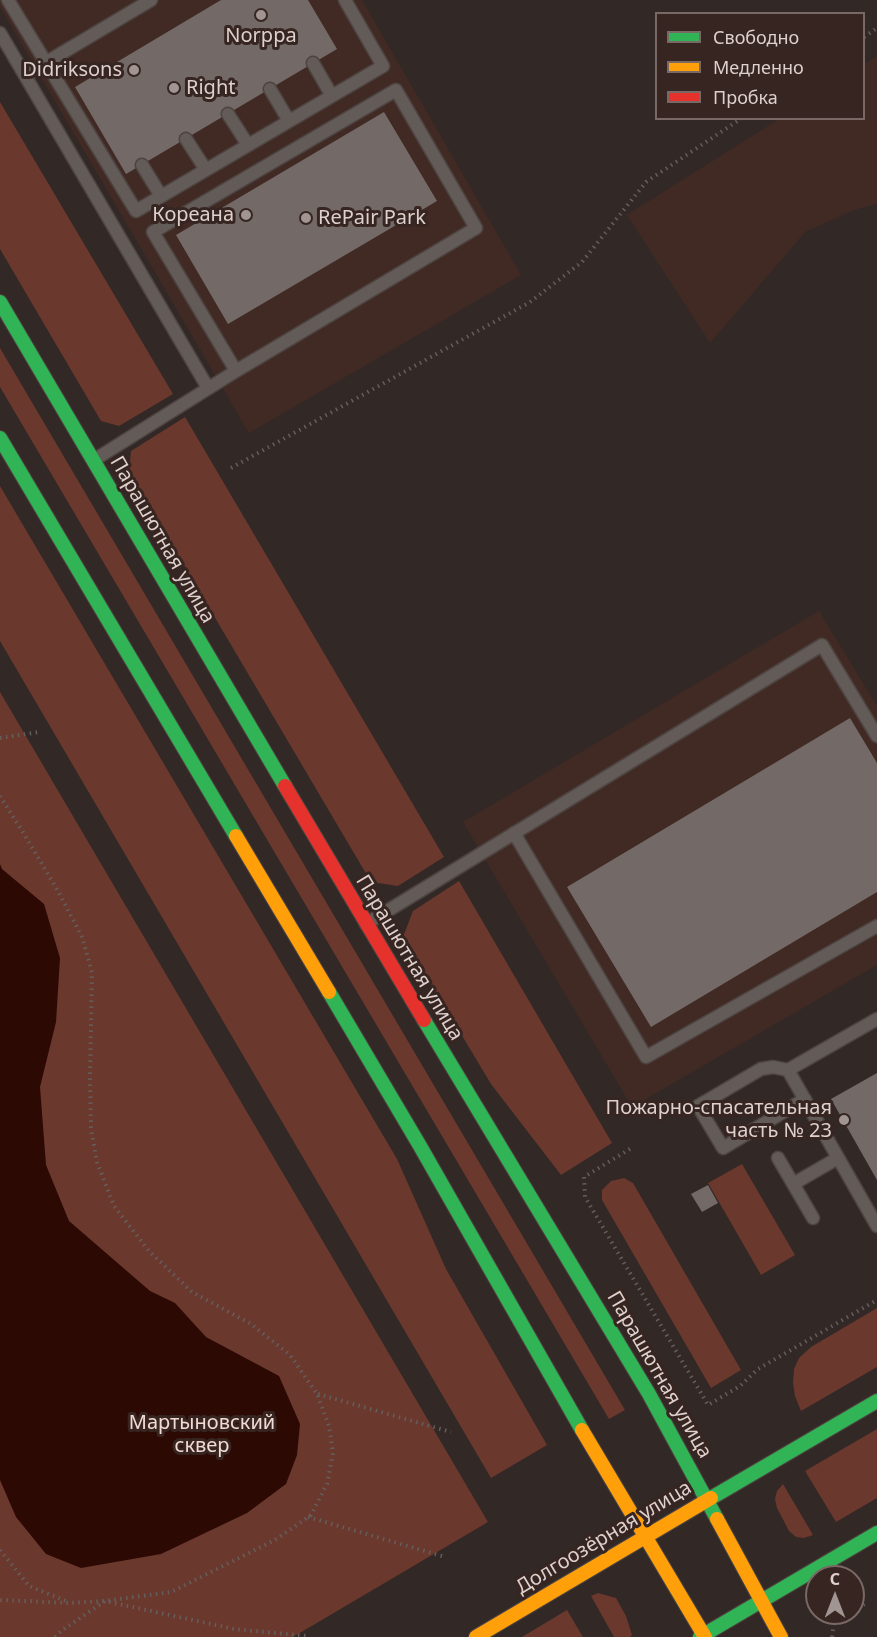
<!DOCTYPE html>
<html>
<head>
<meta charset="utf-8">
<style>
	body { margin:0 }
	#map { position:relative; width:877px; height:1637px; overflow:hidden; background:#322826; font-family:"Noto Sans",sans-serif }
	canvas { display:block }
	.legend { position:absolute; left:655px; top:12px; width:210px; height:108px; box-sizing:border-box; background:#372521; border:2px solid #796966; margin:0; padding:8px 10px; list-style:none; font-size:18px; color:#ddd0cd }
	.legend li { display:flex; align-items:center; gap:12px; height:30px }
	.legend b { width:30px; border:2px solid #796966 }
	.north { position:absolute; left:805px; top:1565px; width:60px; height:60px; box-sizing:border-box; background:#372521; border:2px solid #796966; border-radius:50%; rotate:0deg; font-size:16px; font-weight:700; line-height:24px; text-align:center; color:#ddd0cd }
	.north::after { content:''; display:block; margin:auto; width:21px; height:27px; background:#a19593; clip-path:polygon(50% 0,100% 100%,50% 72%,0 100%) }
</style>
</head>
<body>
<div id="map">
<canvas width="877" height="1637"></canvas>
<ul class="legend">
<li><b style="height:8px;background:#30b455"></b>Свободно</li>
<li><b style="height:8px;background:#ff9f0a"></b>Медленно</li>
<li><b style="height:8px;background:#e5322d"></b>Пробка</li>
</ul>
<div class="north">С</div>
</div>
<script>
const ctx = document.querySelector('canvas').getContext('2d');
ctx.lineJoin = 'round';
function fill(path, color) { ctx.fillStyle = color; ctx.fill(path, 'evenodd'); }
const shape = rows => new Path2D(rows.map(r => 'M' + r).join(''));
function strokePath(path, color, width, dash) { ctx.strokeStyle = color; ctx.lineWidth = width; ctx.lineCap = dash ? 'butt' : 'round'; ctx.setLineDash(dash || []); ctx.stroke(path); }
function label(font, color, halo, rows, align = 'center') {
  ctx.font = font + ' "Noto Sans",sans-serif'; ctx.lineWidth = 6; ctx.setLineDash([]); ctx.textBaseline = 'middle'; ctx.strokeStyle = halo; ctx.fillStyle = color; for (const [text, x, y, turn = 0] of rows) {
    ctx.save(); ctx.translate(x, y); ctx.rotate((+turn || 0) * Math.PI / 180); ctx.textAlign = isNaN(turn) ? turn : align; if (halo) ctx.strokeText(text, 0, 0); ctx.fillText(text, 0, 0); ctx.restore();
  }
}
fill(shape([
	[0,0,362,0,521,275,249,433,0,7],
	[877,56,877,204,854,210,805,232,710,343,627,215,779,119,864,118,864,64],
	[819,611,877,706,877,965,632,1107,463,822]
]), '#412a24');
fill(shape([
	[0,102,173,394,119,426,101,421,0,249],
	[0,348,625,1410,609,1419,0,387],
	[185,417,444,857,398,886,371,882,129,472,131,451],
	[0,486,397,1159,446,1269,547,1445,491,1478,0,641],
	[0,692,488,1522,293,1637,0,1637],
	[459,881,612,1143,561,1175,491,1084,403,937,413,911],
	[742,1164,795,1255,761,1275,708,1183],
	[624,1178,633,1183,741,1370,711,1388,602,1200,602,1190,611,1181],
	[877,1308,877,1367,801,1411,795,1396,793,1383,794,1369,799,1358,811,1347],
	[877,1429,877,1498,836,1522,805,1471],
	[783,1484,813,1535,804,1538,796,1537,789,1531,777,1508,775,1499,777,1491],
	[598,1593,616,1598,626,1616,632,1635,630,1637,614,1637,591,1596],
	[567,1610,583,1637,522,1637]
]), '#6a382d');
fill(shape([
	[0,864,2,869,44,904,60,958,56,1022,40,1087,46,1165,69,1221,150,1291,175,1303,206,1337,279,1376,300,1424,297,1455,286,1484,247,1513,161,1554,81,1568,46,1554,16,1517,0,1480]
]), '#2d0904');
fill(shape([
	[221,0,308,0,337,49,126,174,75,87],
	[384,112,437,201,228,324,176,235],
	[850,718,877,763,877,892,651,1027,567,887],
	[877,1073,877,1180,831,1099],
	[708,1185,718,1203,702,1212,691,1194]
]), '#736a67');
const lane = shape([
	[8,0,136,211,383,66,345,0],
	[0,33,208,388],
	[313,63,332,96],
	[25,75,151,0],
	[270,89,289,121],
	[396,90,476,228,236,371,153,232,396,90],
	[228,114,248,145],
	[186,139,206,170],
	[142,165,161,196],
	[94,460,236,371],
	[514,833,646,1057,877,926],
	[366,924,822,645,877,736],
	[877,1019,788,1070,877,1226],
	[788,1070,773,1067,761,1069,698,1106,723,1148,805,1099],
	[778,1158,813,1218],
	[793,1184,838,1158]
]);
const fast = shape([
	[0,302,285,786],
	[0,438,236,836],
	[329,992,420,1146,582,1430],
	[424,1020,649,1394,717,1519],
	[711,1498,877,1401],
	[700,1637,877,1533]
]);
const slow = shape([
	[236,836,329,992],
	[582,1430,705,1637],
	[717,1519,781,1637],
	[476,1637,711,1498]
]);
const jam = shape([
	[285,786,424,1020]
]);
strokePath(lane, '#4d4441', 15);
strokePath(fast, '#4d4441', 16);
strokePath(slow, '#4d4441', 16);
strokePath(jam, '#4d4441', 16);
strokePath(shape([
	[864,37,877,28],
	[231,468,530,302,582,262,646,182,742,118],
	[0,738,39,732],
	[0,796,24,834,58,891,82,937,92,972,90,1077,91,1129,97,1162,114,1206,149,1251,192,1292,251,1324,290,1355,317,1394,329,1426,333,1453,327,1484,311,1515,275,1540,171,1592,105,1601,70,1603,0,1600],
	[630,1149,584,1177,585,1197,708,1405,740,1386,758,1369,877,1300],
	[318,1394,451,1432],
	[308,1517,442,1556],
	[0,1550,29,1586,66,1601],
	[853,1611,866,1603],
	[55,1637,61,1631,105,1601,234,1629,307,1636],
	[832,1637,834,1622,849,1613]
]), '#655e5c', 4, [1.5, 4.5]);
strokePath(lane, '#625b58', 12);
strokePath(fast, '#30b455', 14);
strokePath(slow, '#ff9f0a', 14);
strokePath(jam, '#e5322d', 14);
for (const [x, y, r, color] of [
	[261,15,6,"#a19593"],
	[134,70,6,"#a19593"],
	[174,88,6,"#a19593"],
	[246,215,6,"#a19593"],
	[306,218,6,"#a19593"],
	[844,1120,6,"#a19593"]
]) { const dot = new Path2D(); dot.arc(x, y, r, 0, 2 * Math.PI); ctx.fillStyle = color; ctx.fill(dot); strokePath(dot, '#372521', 2); }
label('20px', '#ddd0cd', '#372521', [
	["Norppa",261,36,"center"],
	["Didriksons",122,70],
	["Right",186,88,"left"],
	["Кореана",234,215],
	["RePair Park",318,218,"left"],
	["Пожарно-спасательная",832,1108],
	["часть № 23",832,1131]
], 'right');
label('20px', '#ddd0cd', '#372521', [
	["Парашютная улица",162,540,60],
	["Парашютная улица",409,958,59],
	["Парашютная улица",659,1375,60],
	["Долгоозёрная улица",604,1538,-31]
]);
label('20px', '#f3dad4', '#372521', [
	["Мартыновский",202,1423],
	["сквер",202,1446]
]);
</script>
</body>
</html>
